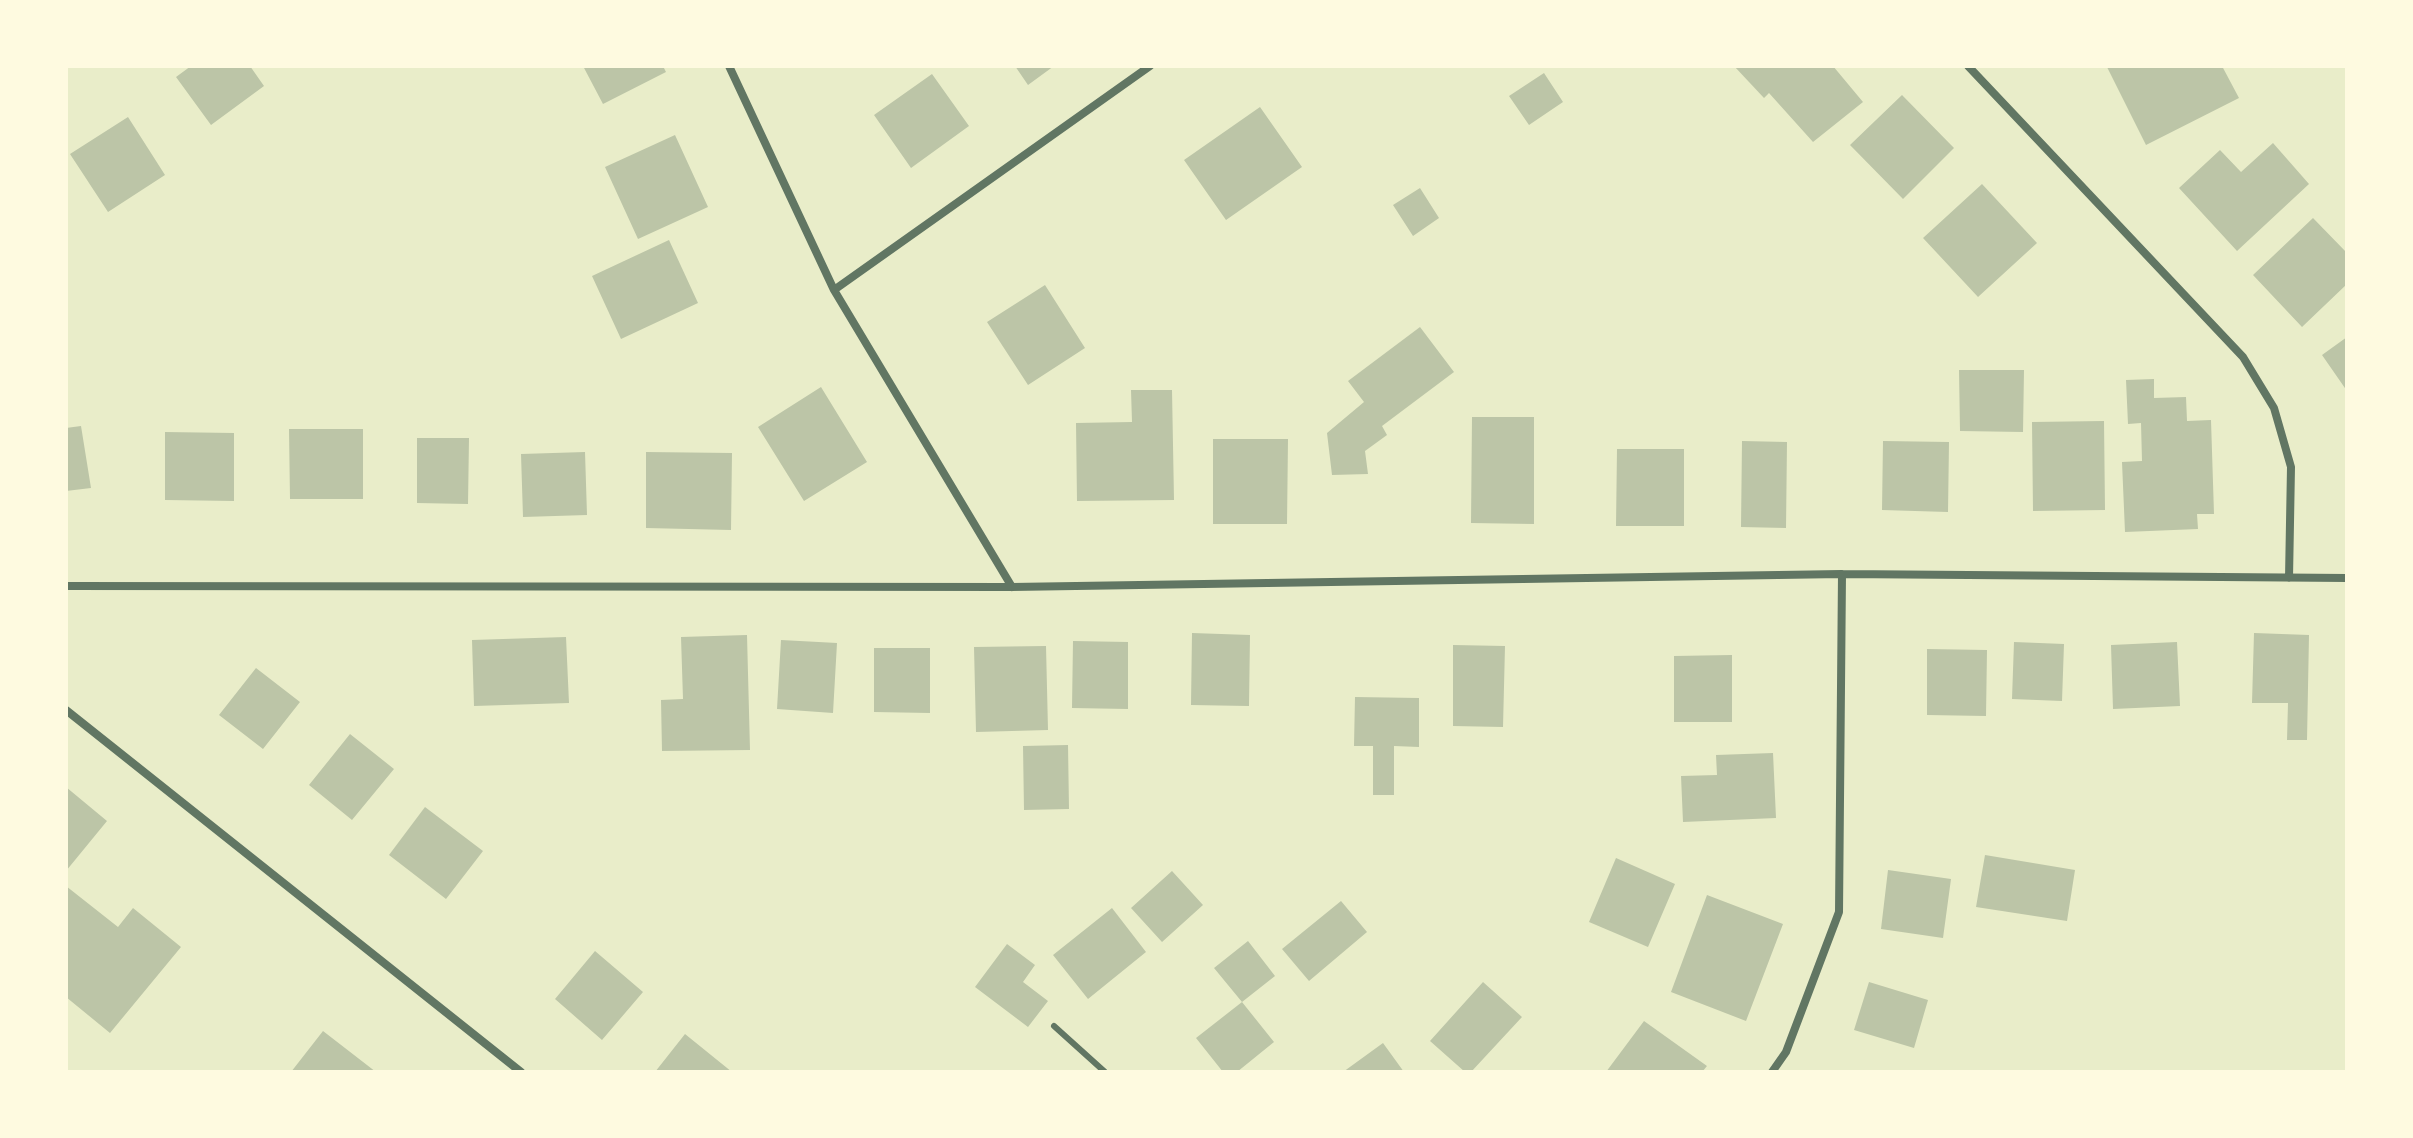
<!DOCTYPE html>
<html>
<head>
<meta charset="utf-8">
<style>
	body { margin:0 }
	#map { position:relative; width:2413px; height:1138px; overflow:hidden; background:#e9edc9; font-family:Rubik,sans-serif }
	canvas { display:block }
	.frame { position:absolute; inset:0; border:68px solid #fefae0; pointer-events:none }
</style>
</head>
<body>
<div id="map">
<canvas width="2413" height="1138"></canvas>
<div class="frame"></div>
</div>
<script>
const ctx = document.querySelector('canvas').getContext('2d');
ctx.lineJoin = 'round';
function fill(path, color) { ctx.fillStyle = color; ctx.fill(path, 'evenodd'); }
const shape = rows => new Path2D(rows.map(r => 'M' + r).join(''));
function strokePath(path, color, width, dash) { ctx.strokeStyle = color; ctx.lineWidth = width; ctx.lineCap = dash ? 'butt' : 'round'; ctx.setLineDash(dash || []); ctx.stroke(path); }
fill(shape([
	[191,66,250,66,264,86,211,125,176,77],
	[583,66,663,66,666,72,603,104],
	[1015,66,1054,66,1028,85],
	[1734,66,1833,66,1863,102,1813,142,1769,93,1764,98],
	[2110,66,2222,66,2239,98,2146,145,2107,67],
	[1544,73,1563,102,1529,125,1509,96],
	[932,74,969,126,911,168,874,115],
	[1902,95,1954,148,1903,199,1850,145],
	[1260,107,1302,167,1226,220,1184,160],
	[128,117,165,175,108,212,70,154],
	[675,135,708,207,638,239,605,167],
	[2273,143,2309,184,2237,251,2179,188,2220,150,2241,172],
	[1982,184,2037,243,1978,297,1923,238],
	[1420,188,1439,218,1413,236,1393,205],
	[2313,218,2347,253,2347,284,2302,327,2253,275],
	[669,240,698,303,621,339,592,276],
	[1045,285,1085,348,1028,385,987,322],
	[1420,327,1454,372,1382,426,1387,435,1365,451,1368,474,1332,475,1327,433,1364,402,1348,381],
	[2347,337,2347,391,2322,355],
	[1959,370,2024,370,2023,432,1960,431],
	[2154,379,2154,398,2186,397,2187,421,2211,420,2214,514,2197,514,2198,529,2125,532,2122,462,2142,461,2141,423,2128,424,2126,380],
	[821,387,867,462,804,501,758,427],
	[1131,390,1172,390,1174,500,1077,501,1076,423,1132,422],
	[1472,417,1534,417,1534,524,1471,523],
	[2104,421,2105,510,2033,511,2032,422],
	[81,426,91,488,66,491,66,428],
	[289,429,363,429,363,499,290,499],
	[165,432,234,433,234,501,165,500],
	[417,438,469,438,468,504,417,503],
	[1213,439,1288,439,1287,524,1213,524],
	[1742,441,1787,442,1786,528,1741,527],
	[1883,441,1949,442,1948,512,1882,510],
	[1617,449,1684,449,1684,526,1616,526],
	[585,452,587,515,523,517,521,454],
	[646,452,732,453,731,530,646,528],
	[1192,633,1250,635,1249,706,1191,705],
	[2254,633,2309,635,2307,740,2287,740,2288,703,2252,703],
	[747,635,750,750,662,751,661,700,683,699,681,637],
	[566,637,569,703,474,706,472,640],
	[781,640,837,643,833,713,777,709],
	[1073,641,1128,642,1128,709,1072,708],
	[2014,642,2064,644,2062,701,2012,699],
	[2177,642,2180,706,2113,709,2111,645],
	[1453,645,1505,646,1503,727,1453,726],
	[1046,646,1048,730,976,732,974,647],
	[874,648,930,648,930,713,874,712],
	[1927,649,1987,650,1986,716,1927,715],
	[1732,655,1732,722,1674,722,1674,656],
	[256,668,300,702,263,749,219,715],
	[1355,697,1419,698,1419,747,1394,746,1394,795,1373,795,1373,746,1354,746],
	[350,734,394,769,352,820,309,785],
	[1068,745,1069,809,1024,810,1023,746],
	[1773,753,1776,818,1683,822,1681,776,1717,775,1716,755],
	[66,787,107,821,66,871],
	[425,807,483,851,446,899,389,855],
	[1985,855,2075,870,2067,921,1976,907],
	[1616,858,1675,884,1648,947,1589,922],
	[1888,870,1951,879,1943,938,1881,929],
	[1172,871,1203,905,1162,942,1131,908],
	[66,886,118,927,133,908,181,947,110,1033,66,997],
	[1707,895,1783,924,1746,1021,1671,992],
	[1341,901,1367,932,1309,981,1282,949],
	[1112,908,1146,952,1088,999,1053,955],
	[1248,941,1275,976,1242,1002,1214,968],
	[1007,944,1035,965,1023,982,1048,1001,1028,1027,975,987],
	[595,951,643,992,602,1040,555,999],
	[1483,982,1522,1017,1471,1072,1465,1072,1430,1041],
	[1869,982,1928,1000,1914,1048,1854,1030],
	[1242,1002,1274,1042,1237,1072,1223,1072,1196,1038],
	[1644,1021,1707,1066,1702,1072,1606,1072],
	[323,1031,376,1072,291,1072],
	[685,1034,732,1072,655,1072],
	[1383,1043,1404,1072,1343,1072]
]), '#bcc5a7');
strokePath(shape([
	[1054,1026,1105,1072]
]), '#617663', 6);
strokePath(shape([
	[729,66,834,290,1012,587],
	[1968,66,2243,357,2274,408,2291,467,2289,578],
	[834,290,1150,66],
	[66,586,1012,587,1842,574,2347,578],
	[66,710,521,1072],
	[1772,1072,1786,1052,1839,912,1842,574]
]), '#617663', 8);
</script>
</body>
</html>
